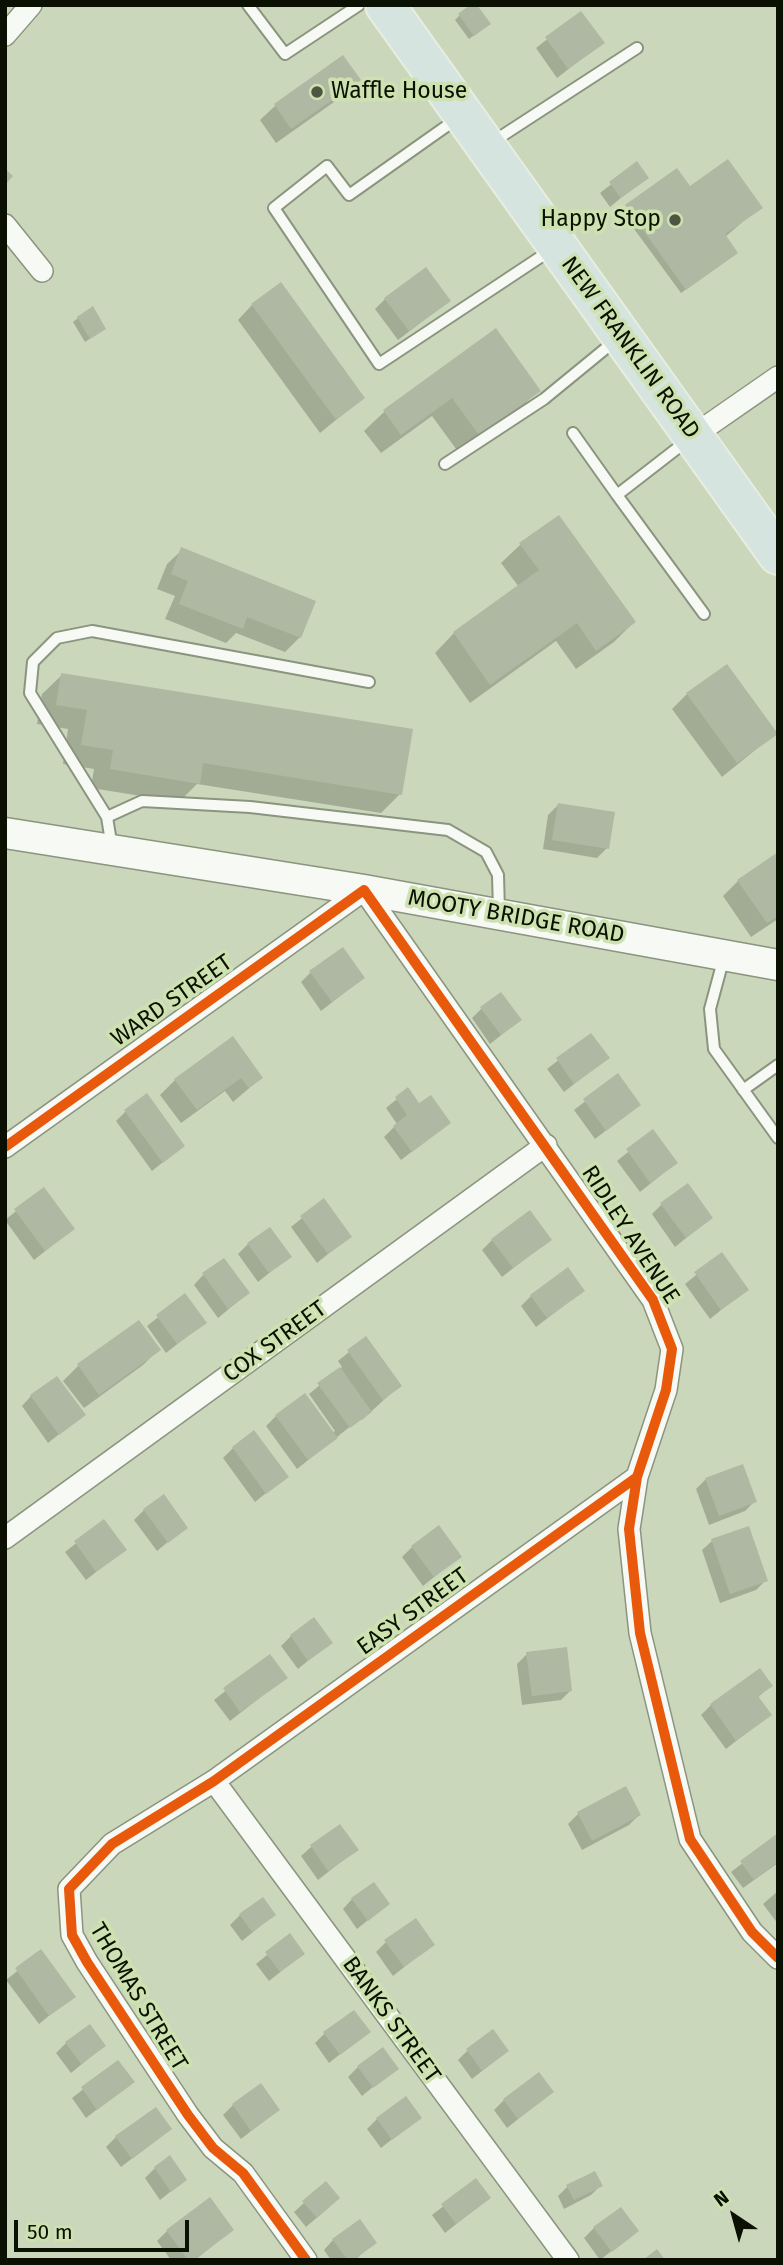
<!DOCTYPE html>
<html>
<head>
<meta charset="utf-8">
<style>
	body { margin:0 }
	#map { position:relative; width:783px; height:2265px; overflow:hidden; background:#cbd7bb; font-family:"Fira Sans",sans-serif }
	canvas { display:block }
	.frame { position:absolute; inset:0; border:7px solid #0a1002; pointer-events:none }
	.north { position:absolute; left:699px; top:2181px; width:70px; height:70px; -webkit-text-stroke:5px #cde2b0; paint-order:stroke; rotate:324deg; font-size:19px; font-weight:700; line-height:28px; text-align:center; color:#0a1002 }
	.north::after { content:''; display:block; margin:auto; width:24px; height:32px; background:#0a1002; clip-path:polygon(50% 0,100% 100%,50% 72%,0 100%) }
	.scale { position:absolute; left:14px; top:2220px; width:175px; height:32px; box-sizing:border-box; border:4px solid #0a1002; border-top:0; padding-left:9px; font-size:21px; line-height:24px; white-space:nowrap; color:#0a1002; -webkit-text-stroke:5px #cde2b0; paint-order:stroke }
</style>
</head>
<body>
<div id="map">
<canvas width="783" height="2265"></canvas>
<div class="frame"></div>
<div class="north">N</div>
<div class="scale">50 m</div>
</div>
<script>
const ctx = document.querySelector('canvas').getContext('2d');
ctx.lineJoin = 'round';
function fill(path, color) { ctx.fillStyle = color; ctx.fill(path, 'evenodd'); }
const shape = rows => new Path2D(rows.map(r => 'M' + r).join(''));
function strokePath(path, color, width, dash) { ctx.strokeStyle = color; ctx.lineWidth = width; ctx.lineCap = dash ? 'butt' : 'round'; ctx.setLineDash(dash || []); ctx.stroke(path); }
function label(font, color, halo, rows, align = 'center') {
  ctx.font = font + ' "Fira Sans",sans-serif'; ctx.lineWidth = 7; ctx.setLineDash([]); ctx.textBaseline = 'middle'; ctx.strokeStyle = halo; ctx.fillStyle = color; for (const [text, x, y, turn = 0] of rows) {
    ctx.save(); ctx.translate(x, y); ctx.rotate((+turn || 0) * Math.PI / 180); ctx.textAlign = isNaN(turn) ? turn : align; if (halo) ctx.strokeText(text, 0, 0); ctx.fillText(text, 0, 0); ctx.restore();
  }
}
fill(shape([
	[581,13,602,43,557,78,536,48],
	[460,15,484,28,469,39,455,20],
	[359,80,344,95,276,143,260,120,275,106],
	[637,164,646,177,610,207,600,193],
	[677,170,690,188,760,207,725,237,731,257,681,293,621,211],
	[385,299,449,301,398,340,375,309],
	[252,305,363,398,320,433,238,320],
	[78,318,104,329,85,342,73,322],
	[495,331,538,390,519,410,459,453,432,416,381,453,364,431,384,412],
	[521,544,634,622,614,642,576,669,556,641,470,703,435,653,454,633,519,587,501,563],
	[182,550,300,637,285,652,236,633,226,643,165,619,175,596,157,589,167,564],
	[62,675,400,794,381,813,197,784,179,802,91,788,94,769,63,764,68,729,37,724,42,694],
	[687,694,775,734,722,777,672,709],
	[558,805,607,848,597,858,543,849,548,815],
	[778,854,778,919,751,937,723,896,738,881],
	[311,972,363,978,321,1011,301,982],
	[482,1008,520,1020,490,1044,472,1018],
	[591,1035,607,1058,564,1092,547,1069],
	[232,1039,261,1078,233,1102,225,1091,181,1123,160,1095,175,1080],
	[618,1076,639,1105,595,1139,574,1110],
	[408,1090,419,1105,449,1123,401,1160,384,1137,397,1124,386,1108],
	[126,1111,183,1146,152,1171,116,1121],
	[653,1132,676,1163,640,1192,617,1161],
	[44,1189,73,1229,34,1260,5,1220],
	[323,1201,349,1237,317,1263,291,1227],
	[662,1204,711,1218,675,1247,652,1214],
	[492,1240,549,1240,502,1277,482,1250],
	[248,1244,289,1257,258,1282,238,1254],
	[722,1254,747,1289,710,1319,685,1284],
	[203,1275,248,1293,218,1318,194,1285],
	[583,1291,536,1327,521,1306,531,1296],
	[185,1296,204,1323,166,1353,147,1326],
	[365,1339,399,1386,362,1420,362,1417,297,1469,266,1426,276,1416,332,1433,335,1431,309,1394,342,1367,338,1361],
	[158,1350,143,1365,84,1408,63,1381,78,1366],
	[31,1396,83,1415,48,1443,22,1406],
	[233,1448,286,1477,255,1502,223,1458],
	[706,1479,755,1501,745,1511,709,1525,696,1489],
	[144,1510,186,1527,157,1551,134,1520],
	[104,1521,124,1550,86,1580,65,1552],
	[712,1541,766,1580,756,1590,720,1603,702,1550],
	[412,1547,460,1556,423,1586,402,1557],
	[291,1636,331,1642,298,1669,281,1646],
	[527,1654,571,1690,561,1700,522,1705,517,1664],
	[270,1656,285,1678,230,1721,214,1700],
	[771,1686,757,1698,769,1715,726,1749,701,1715,711,1705],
	[625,1789,639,1815,629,1825,582,1850,568,1824,578,1814],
	[778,1836,778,1863,743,1888,731,1872],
	[311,1847,356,1850,318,1880,301,1856],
	[778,1891,778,1924,763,1904],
	[352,1899,388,1904,357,1929,343,1909],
	[240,1915,274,1915,242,1941,230,1925],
	[290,1936,303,1954,269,1981,256,1964],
	[386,1942,433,1944,393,1976,376,1952],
	[41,1952,73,1996,39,2024,6,1980],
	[368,2032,329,2063,315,2043,325,2033],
	[66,2043,104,2046,71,2073,56,2053],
	[468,2050,507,2051,472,2079,458,2060],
	[118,2062,132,2082,86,2118,72,2098],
	[358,2067,396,2068,362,2096,348,2077],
	[552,2092,507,2128,494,2110,504,2100],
	[233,2105,278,2110,241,2139,223,2115],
	[420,2117,381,2148,367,2129,377,2119],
	[170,2129,121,2167,106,2147,116,2137],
	[155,2168,185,2180,160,2200,145,2178],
	[476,2181,489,2198,445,2233,432,2215],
	[601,2185,591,2195,564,2209,558,2196,568,2186],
	[304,2203,328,2208,306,2227,294,2212],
	[594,2228,637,2231,600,2260,584,2238],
	[232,2230,195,2260,171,2260,157,2241,167,2231],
	[333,2240,375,2242,355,2260,331,2260,324,2250]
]), '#0003');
fill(shape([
	[470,5,477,5,491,24,474,36,458,14],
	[581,11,605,43,568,69,545,37],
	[343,55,361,80,291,129,274,104],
	[728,159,763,208,725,234,738,253,686,290,625,205,677,168,690,186],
	[637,161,649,178,621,198,609,182],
	[5,169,13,176,5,185],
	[426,267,451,301,409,331,384,298],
	[281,282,365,398,336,420,251,304],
	[93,306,106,329,90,339,77,317],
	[496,328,541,391,479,435,452,398,401,435,383,410],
	[559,515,636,622,596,651,577,623,490,685,453,632,539,570,519,543],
	[181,547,316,601,301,638,247,617,243,629,179,604,188,581,171,574],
	[727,664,778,734,737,763,686,693],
	[61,673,413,729,402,795,203,763,200,784,110,769,113,750,81,745,87,710,56,705],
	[558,803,615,812,609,849,552,840],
	[778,852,778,916,767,923,737,880],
	[343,947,365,978,332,1002,309,971],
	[501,992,522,1020,501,1035,480,1007],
	[591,1033,610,1058,574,1084,556,1058],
	[233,1036,263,1078,249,1088,241,1078,197,1110,174,1079],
	[618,1073,641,1105,606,1131,583,1099],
	[408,1087,419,1103,431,1095,451,1123,412,1152,393,1126,407,1115,395,1097],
	[147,1093,185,1146,163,1163,124,1110],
	[653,1129,678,1163,650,1183,626,1149],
	[688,1183,713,1218,686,1238,660,1203],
	[44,1187,75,1229,45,1251,14,1209],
	[324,1198,352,1237,328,1254,300,1216],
	[530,1210,552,1240,513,1268,491,1239],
	[270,1227,292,1257,269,1273,247,1243],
	[722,1252,749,1290,721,1310,694,1272],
	[224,1258,250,1293,228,1309,202,1273],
	[568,1267,585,1291,547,1318,530,1295],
	[185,1293,207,1323,177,1344,156,1315],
	[139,1320,161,1350,99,1395,77,1364],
	[366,1336,402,1386,383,1400,347,1350],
	[340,1367,372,1412,350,1428,317,1383],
	[57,1376,86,1415,59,1435,30,1395],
	[305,1393,338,1438,308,1460,275,1415],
	[254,1430,289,1477,266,1494,232,1447],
	[743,1464,757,1502,719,1516,705,1478],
	[164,1494,188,1528,168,1543,143,1509],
	[104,1519,127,1550,96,1572,74,1541],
	[439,1525,462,1557,434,1577,411,1546],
	[749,1526,768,1581,730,1594,711,1539],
	[314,1617,333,1643,308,1661,290,1635],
	[567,1647,572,1691,532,1696,526,1652],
	[270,1654,288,1678,240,1712,223,1688],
	[760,1668,773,1686,758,1696,772,1715,736,1741,710,1704],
	[626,1786,641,1815,592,1841,577,1812],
	[340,1824,359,1850,328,1871,310,1845],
	[778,1833,778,1862,754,1880,740,1861],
	[374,1882,390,1904,368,1921,351,1898],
	[263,1897,276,1915,252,1932,239,1914],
	[416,1918,435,1945,404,1967,384,1940],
	[290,1933,305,1954,280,1972,265,1952],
	[41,1949,76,1997,49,2016,15,1968],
	[354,2010,371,2032,340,2055,323,2032],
	[90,2024,106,2046,81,2064,65,2042],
	[493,2029,509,2051,482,2071,466,2049],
	[383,2047,399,2069,373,2088,357,2066],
	[118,2060,135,2082,97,2110,81,2087],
	[539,2072,554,2092,518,2119,503,2099],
	[261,2083,280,2110,251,2131,232,2104],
	[406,2096,422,2118,392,2140,376,2118],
	[156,2107,172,2129,132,2159,115,2136],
	[170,2155,187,2180,171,2192,154,2167],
	[595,2171,603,2186,574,2200,566,2185],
	[476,2178,491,2198,456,2224,441,2204],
	[326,2181,340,2198,317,2218,302,2201],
	[210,2197,234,2230,194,2260,188,2260,166,2230],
	[621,2207,639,2231,612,2252,593,2227],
	[360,2219,377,2243,353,2260,348,2260,332,2239],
	[657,2249,665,2260,643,2260]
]), '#aeb8a2');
const lane = shape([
	[248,5,285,54,359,5],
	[458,118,349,195,327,166,274,208,379,364,551,250],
	[491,143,637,48],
	[573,433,617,495,688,440],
	[445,464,544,399,616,340],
	[617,495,704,614],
	[107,817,142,801,250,807,448,830,486,852,498,875,499,911],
	[112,848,107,817,30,693,33,662,57,638,92,631,369,682],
	[724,957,710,1009,714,1049,778,1138],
	[743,1090,778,1065]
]);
const street = shape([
	[5,35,31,5],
	[5,225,42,271],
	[693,436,778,377],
	[5,1147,364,890,653,1300,672,1349,666,1390,637,1477,629,1529,640,1633,690,1839,752,1932,778,1958],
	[5,1538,546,1145],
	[214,1781,568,2260],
	[306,2260,243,2173,213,2148,188,2115,87,1962,72,1935,69,1889,112,1844,214,1781,637,1477]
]);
const secondary = shape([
	[5,833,364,890,778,965]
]);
const highway = shape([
	[385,5,778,555]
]);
strokePath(lane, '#8b947e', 14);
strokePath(street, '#8b947e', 24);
strokePath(secondary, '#8b947e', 33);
strokePath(highway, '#e8ede0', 42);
strokePath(lane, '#f7f9f5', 10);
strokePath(street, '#f7f9f5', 21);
strokePath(secondary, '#f7f9f5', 30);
strokePath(highway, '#d5e4df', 38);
strokePath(shape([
	[5,1147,364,890,653,1300,672,1349,666,1390,637,1477,629,1529,640,1633,690,1839,752,1932,778,1958],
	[306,2260,243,2173,213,2148,188,2115,87,1962,72,1935,69,1889,112,1844,214,1781,637,1477]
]), '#e8590c', 10);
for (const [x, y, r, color] of [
	[317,92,7,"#4e5643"],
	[675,220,7,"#4e5643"]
]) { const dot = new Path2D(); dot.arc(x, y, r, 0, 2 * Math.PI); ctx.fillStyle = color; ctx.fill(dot); strokePath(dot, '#cde2b0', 2.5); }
label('23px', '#0a1002', '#cde2b0', [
	["Waffle House",331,92],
	["Happy Stop",661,220,"right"]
], 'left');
label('23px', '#0a1002', '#cde2b0', [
	["NEW FRANKLIN ROAD",630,348,54],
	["MOOTY BRIDGE ROAD",516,917,10],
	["WARD STREET",172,1001,-35],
	["RIDLEY AVENUE",630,1235,57],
	["COX STREET",275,1342,-36],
	["EASY STREET",413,1612,-36],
	["THOMAS STREET",138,1997,59],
	["BANKS STREET",391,2020,54]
]);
</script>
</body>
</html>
